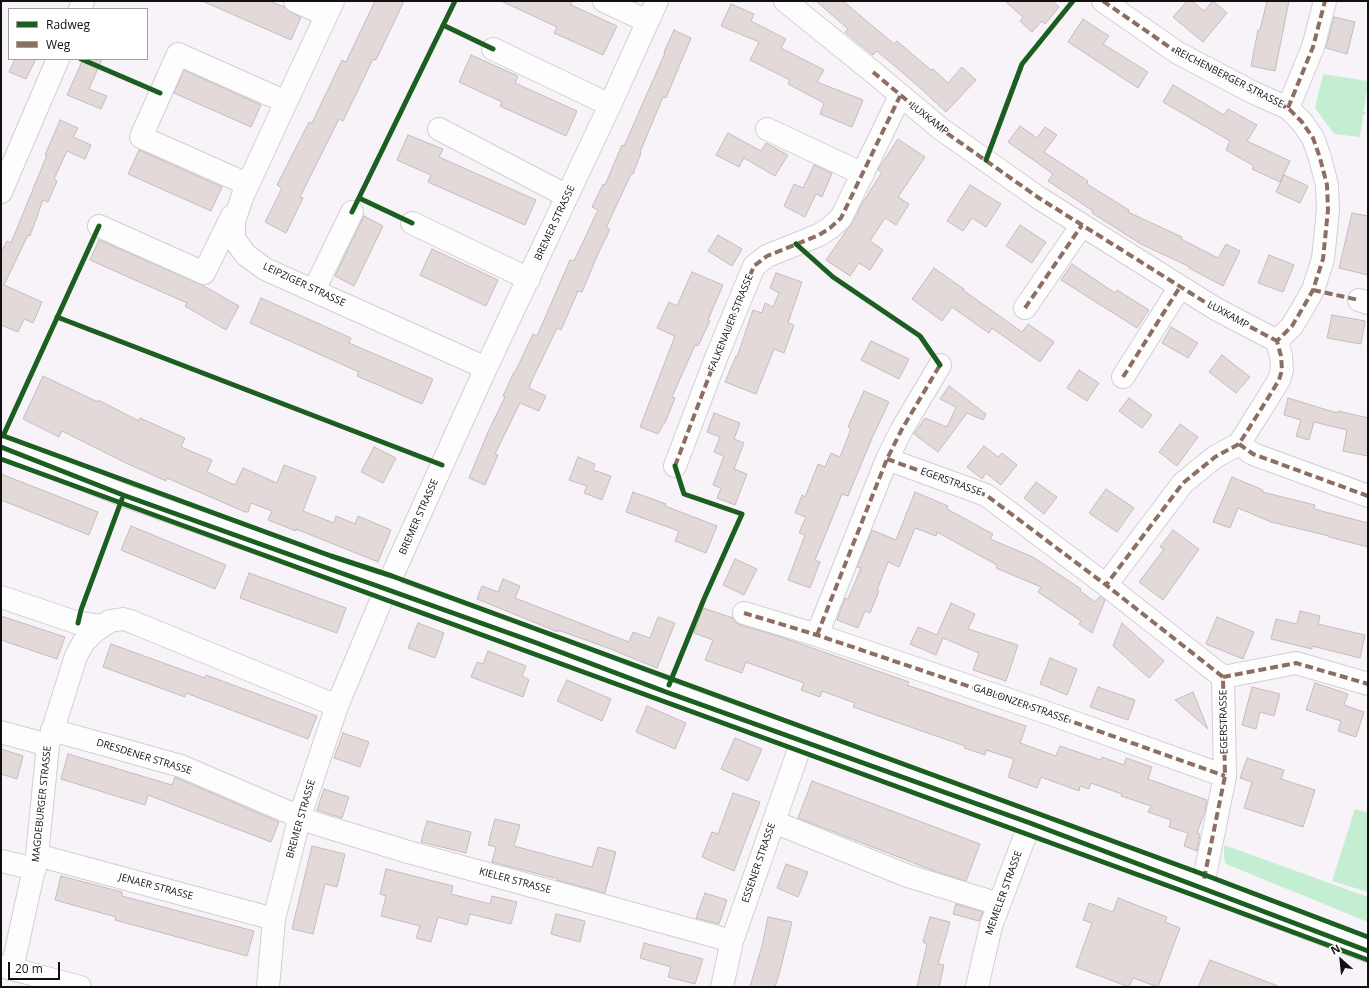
<!DOCTYPE html>
<html>
<head>
<meta charset="utf-8">
<style>
	body { margin:0 }
	#map { position:relative; width:1369px; height:988px; overflow:hidden; background:#f7f3f8; font-family:"Open Sans",sans-serif }
	canvas { display:block }
	.frame { position:absolute; inset:0; border:2px solid #110f12; pointer-events:none }
	.legend { position:absolute; left:8px; top:8px; width:140px; height:52px; box-sizing:border-box; background:#fff; border:1px solid #a09fa0; margin:0; padding:5px 7px; list-style:none; font-size:12px; color:#110f12 }
	.legend li { display:flex; align-items:center; gap:8px; height:20px }
	.legend b { width:20px; border:1px solid #a09fa0 }
	.north { position:absolute; left:1321px; top:940px; width:40px; height:40px; -webkit-text-stroke:3px #fff; paint-order:stroke; rotate:333deg; font-size:11px; font-weight:700; line-height:16px; text-align:center; color:#110f12 }
	.north::after { content:''; display:block; margin:auto; width:14px; height:18px; background:#110f12; clip-path:polygon(50% 0,100% 100%,50% 72%,0 100%) }
	.scale { position:absolute; left:8px; top:962px; width:52px; height:18px; box-sizing:border-box; border:2px solid #110f12; border-top:0; padding-left:5px; font-size:12px; line-height:14px; white-space:nowrap; color:#110f12; -webkit-text-stroke:3px #fff; paint-order:stroke }
</style>
</head>
<body>
<div id="map">
<canvas width="1369" height="988"></canvas>
<div class="frame"></div>
<ul class="legend">
<li><b style="height:5px;background:#1b5e20"></b>Radweg</li>
<li><b style="height:5px;background:#8d6e63"></b>Weg</li>
</ul>
<div class="north">N</div>
<div class="scale">20 m</div>
</div>
<script>
const ctx = document.querySelector('canvas').getContext('2d');
ctx.lineJoin = 'round';
function fill(path, color) { ctx.fillStyle = color; ctx.fill(path, 'evenodd'); }
const shape = rows => new Path2D(rows.map(r => 'M' + r).join(''));
function strokePath(path, color, width, dash) { ctx.strokeStyle = color; ctx.lineWidth = width; ctx.lineCap = dash ? 'butt' : 'round'; ctx.setLineDash(dash || []); ctx.stroke(path); }
function label(font, color, halo, rows, align = 'center') {
  ctx.font = font + ' "Open Sans",sans-serif'; ctx.lineWidth = 3; ctx.setLineDash([]); ctx.textBaseline = 'middle'; ctx.strokeStyle = halo; ctx.fillStyle = color; for (const [text, x, y, turn = 0] of rows) {
    ctx.save(); ctx.translate(x, y); ctx.rotate((+turn || 0) * Math.PI / 180); ctx.textAlign = isNaN(turn) ? turn : align; if (halo) ctx.strokeText(text, 0, 0); ctx.fillText(text, 0, 0); ctx.restore();
  }
}
fill(shape([
	[1323,74,1368,81,1360,137,1334,134,1315,108],
	[1355,809,1368,813,1368,892,1332,881],
	[1224,845,1368,897,1368,922,1226,864,1224,857]
]), '#c4eed2');
const building = shape([
	[202,1,270,1,284,7,290,12,301,17,291,40,202,1],
	[375,1,404,1,376,60,373,59,343,121,339,119,300,197,303,198,286,233,265,222,282,188,277,185,309,122,312,123,342,60,346,62,375,1],
	[501,1,572,1,571,5,617,26,603,55,554,33,557,27,501,1],
	[816,1,843,1,894,44,897,41,931,70,933,69,948,83,962,67,976,80,946,112,917,85,877,51,873,55,845,32,848,29,816,1],
	[1005,1,1052,1,1059,7,1045,24,1042,21,1032,32,1020,21,1023,17,1005,1],
	[1187,1,1192,1,1204,11,1213,1,1227,13,1203,42,1173,17,1187,1],
	[1267,1,1289,1,1275,71,1251,66,1258,30,1260,30,1267,1],
	[731,4,754,14,751,21,786,39,781,48,824,70,817,82,863,100,852,127,820,114,824,103,788,84,790,80,750,60,759,42,721,26,731,4],
	[1334,17,1355,22,1347,54,1326,48,1334,17],
	[1083,19,1109,36,1103,44,1148,72,1138,88,1068,42,1083,19],
	[674,30,691,38,666,98,663,97,640,152,641,153,633,174,631,174,606,228,610,229,598,254,582,292,578,291,561,330,557,328,532,380,529,388,546,396,539,411,520,403,495,454,498,455,485,485,469,478,488,432,505,397,503,396,514,372,515,372,533,334,537,336,570,260,574,261,598,210,592,207,603,184,605,185,622,145,624,146,665,53,664,52,674,30],
	[471,55,518,76,515,83,577,111,566,136,500,106,502,102,459,82,471,55],
	[15,59,36,59,26,79,9,72,15,59],
	[83,59,102,59,89,89,107,96,101,109,67,95,83,59],
	[184,70,261,105,251,127,174,93,184,70],
	[1173,85,1224,115,1228,109,1257,125,1247,141,1290,161,1280,182,1252,169,1254,166,1226,150,1230,141,1163,102,1173,85],
	[60,120,78,128,73,137,91,145,85,159,67,151,54,179,57,181,48,202,43,200,30,236,28,235,4,285,42,302,33,323,24,319,18,332,1,325,1,252,7,241,11,243,47,155,45,155,60,120],
	[1020,126,1037,138,1045,127,1057,135,1044,152,1088,181,1087,184,1129,210,1128,212,1182,237,1181,239,1218,258,1226,244,1240,251,1223,286,1189,268,1190,267,1141,244,1092,213,1093,211,1048,181,1053,174,1008,142,1020,126],
	[728,133,761,151,766,143,788,155,775,176,744,158,739,167,716,155,728,133],
	[408,135,443,149,439,157,536,200,525,225,428,182,431,175,397,160,408,135],
	[898,139,925,157,898,197,909,204,896,225,885,218,870,241,883,250,870,270,859,263,850,276,826,260,858,214,857,214,860,207,882,172,878,170,879,168,898,139],
	[139,150,222,187,211,211,128,174,139,150],
	[814,165,832,173,822,197,816,194,805,217,784,206,794,184,803,188,814,165],
	[1284,175,1308,186,1300,203,1276,192,1284,175],
	[970,185,1001,204,986,227,972,218,963,231,947,221,970,185],
	[1352,213,1368,216,1368,275,1339,268,1352,213],
	[364,216,383,226,354,286,335,276,364,216],
	[1020,225,1046,242,1032,263,1006,246,1020,225],
	[718,235,742,249,732,266,708,251,718,235],
	[99,240,202,285,239,306,226,330,185,306,187,303,90,260,99,240],
	[432,249,498,280,486,306,420,275,432,249],
	[1269,255,1294,265,1283,292,1258,283,1269,255],
	[1072,264,1115,293,1117,290,1149,310,1137,328,1061,280,1072,264],
	[934,268,964,289,963,290,1022,332,1028,324,1054,342,1040,362,992,328,989,333,952,307,942,321,912,299,934,268],
	[692,272,723,285,708,320,710,321,698,346,695,345,672,397,675,398,665,423,664,423,658,434,640,427,675,336,657,328,669,302,677,306,692,272],
	[776,273,802,282,788,323,794,325,784,353,774,349,756,394,725,382,736,356,737,357,753,310,762,313,765,303,773,307,779,293,770,288,776,273],
	[261,298,351,338,349,343,433,379,422,404,357,376,359,372,250,323,261,298],
	[1332,315,1365,321,1361,344,1327,338,1332,315],
	[1171,327,1198,343,1188,358,1162,343,1171,327],
	[871,341,909,359,899,379,861,360,871,341],
	[1222,355,1250,377,1236,393,1209,372,1222,355],
	[1079,370,1099,383,1087,401,1067,388,1079,370],
	[43,376,98,402,98,400,139,421,140,418,185,438,181,447,212,460,207,472,235,485,243,468,277,483,284,465,316,477,303,511,334,523,336,516,355,524,358,516,391,530,378,562,296,529,296,531,268,520,272,511,251,503,248,512,245,512,167,478,166,481,128,464,62,431,59,437,23,419,43,376],
	[949,386,986,414,983,420,967,413,938,452,914,434,925,418,947,427,956,407,940,399,949,386],
	[864,391,889,402,872,438,848,496,842,494,815,560,820,562,810,588,788,580,805,535,799,533,806,517,795,513,802,495,805,497,818,464,825,467,831,453,840,457,851,429,848,427,864,391],
	[1129,398,1152,415,1142,428,1119,411,1129,398],
	[1288,398,1337,413,1338,411,1368,418,1368,456,1343,451,1347,430,1314,422,1309,440,1296,436,1301,420,1284,415,1288,398],
	[714,413,740,423,734,439,744,443,734,469,747,474,735,505,717,498,721,488,713,485,724,456,714,452,720,437,707,432,714,413],
	[1180,424,1198,437,1177,466,1159,452,1180,424],
	[984,446,998,457,1002,453,1017,465,1001,485,986,473,982,479,967,467,984,446],
	[374,447,396,458,383,483,361,472,374,447],
	[578,457,595,464,593,470,611,476,602,500,584,493,587,486,569,480,578,457],
	[1,474,98,512,89,535,1,500,1,474],
	[1232,477,1263,490,1262,492,1315,505,1314,509,1368,523,1368,547,1329,537,1329,536,1271,522,1238,508,1230,528,1213,522,1232,477],
	[1036,482,1057,497,1044,514,1024,498,1036,482],
	[1106,489,1134,508,1117,532,1089,513,1106,489],
	[633,492,666,504,665,506,717,526,706,553,675,541,679,531,626,512,633,492],
	[915,492,948,506,947,509,993,534,990,539,1033,557,1081,589,1080,591,1095,602,1100,596,1105,600,1092,633,1079,624,1081,621,1038,592,1041,587,996,568,997,565,937,532,936,536,915,528,899,567,888,562,877,590,879,591,870,613,865,611,858,628,837,620,845,598,848,599,861,568,857,567,872,530,896,540,915,492],
	[131,526,226,565,215,589,121,550,131,526],
	[1173,530,1199,549,1163,600,1139,582,1164,549,1160,547,1173,530],
	[735,559,757,569,744,595,723,585,735,559],
	[249,573,346,608,337,633,240,598,249,573],
	[503,579,520,586,515,598,629,642,633,632,650,638,658,617,675,623,657,668,608,648,558,630,558,632,477,599,482,586,498,592,503,579],
	[951,603,975,614,968,629,1018,645,1006,681,973,670,979,653,943,638,936,655,910,644,918,627,937,635,951,603],
	[703,608,733,618,735,622,740,625,775,635,909,682,907,685,1026,726,1020,743,1056,756,1060,746,1101,760,1102,757,1124,765,1126,758,1152,767,1148,779,1207,800,1205,811,1197,833,1200,834,1197,851,1184,846,1188,833,1169,827,1171,820,1148,812,1151,806,1121,796,1122,794,1091,783,1089,789,1080,786,1079,791,1041,777,1037,788,1008,777,1014,759,986,750,985,755,964,748,965,746,853,707,855,703,822,691,820,697,801,690,804,683,746,662,742,673,705,660,713,640,694,633,703,608],
	[1300,611,1320,616,1318,624,1365,635,1360,658,1312,646,1312,649,1271,639,1276,619,1297,624,1300,611],
	[1,616,65,637,57,659,1,640,1,616],
	[1217,617,1254,632,1243,659,1206,644,1217,617],
	[418,623,444,633,435,658,408,648,418,623],
	[1122,623,1164,661,1149,678,1113,646,1122,623],
	[111,644,205,678,206,675,317,716,308,739,186,693,185,697,103,667,111,644],
	[488,651,526,666,522,676,529,680,523,697,471,677,477,662,483,664,488,651],
	[1050,658,1077,669,1067,695,1040,684,1050,658],
	[567,680,611,699,602,721,557,701,567,680],
	[1315,683,1348,694,1344,705,1364,712,1356,737,1338,731,1341,721,1306,710,1315,683],
	[1098,687,1135,700,1128,720,1090,707,1098,687],
	[1252,687,1280,694,1274,716,1260,712,1256,729,1242,725,1252,687],
	[1193,692,1208,729,1175,700,1193,692],
	[647,706,686,723,675,749,636,732,647,706],
	[343,733,369,742,360,767,334,758,343,733],
	[735,738,762,749,748,781,721,769,735,738],
	[1,749,23,756,17,779,1,774,1,749],
	[68,754,172,785,175,777,177,778,279,822,271,842,148,795,145,805,61,779,68,754],
	[1247,758,1284,770,1281,779,1315,790,1303,827,1244,808,1252,782,1240,778,1247,758],
	[812,781,980,844,966,881,937,872,798,818,812,781],
	[324,789,349,797,342,818,317,810,324,789],
	[733,793,760,802,734,871,702,857,712,832,718,834,733,793],
	[495,819,520,825,514,846,592,867,598,847,616,852,605,893,557,880,558,879,492,862,496,847,488,845,495,819],
	[427,821,471,832,466,853,421,842,427,821],
	[312,846,345,854,337,887,325,884,313,934,292,929,312,846],
	[786,864,808,872,798,897,777,888,786,864],
	[386,869,453,886,451,894,490,904,492,896,517,902,511,924,470,914,467,925,438,917,431,942,416,938,420,926,381,916,386,896,380,894,386,869],
	[61,876,122,892,122,896,254,931,247,956,115,920,116,917,55,900,61,876],
	[705,893,727,900,719,924,696,918,705,893],
	[1118,898,1167,917,1165,922,1180,928,1158,987,1133,978,1129,987,1076,967,1092,923,1083,920,1089,903,1113,912,1118,898],
	[956,904,983,912,979,921,953,914,956,904],
	[556,914,585,921,580,942,551,934,556,914],
	[768,917,792,922,780,971,775,987,750,987,762,946,768,917],
	[930,917,950,922,938,964,944,965,939,987,917,987,927,944,923,942,930,917],
	[644,943,703,959,695,984,668,977,671,967,640,958,644,943],
	[1210,960,1278,986,1278,987,1198,987,1210,960]
]);
fill(building, '#e3d9d9');
strokePath(building, '#c1bdbe', 1);
const minor = shape([
	[295,1,326,15],
	[333,1,243,195,234,221,234,239,246,255,265,269,486,368],
	[604,1,647,21],
	[785,1,873,72,941,129,1039,198,1216,309,1277,341],
	[1103,1,1178,53,1254,93,1288,108,1302,122,1313,138,1320,158,1327,185,1328,210,1323,259,1313,290,1304,306,1292,326,1277,341,1281,356,1282,370,1279,380,1268,398,1239,444,1215,457,1183,483,1106,585],
	[80,9,83,1],
	[493,49,610,105],
	[1288,108,1313,47,1325,1],
	[439,129,567,196],
	[767,129,863,174],
	[247,184,141,137,178,54,286,102],
	[1,192,58,59],
	[412,223,529,279],
	[99,226,204,273,232,216],
	[314,290,352,212],
	[1359,300,1368,303],
	[1025,308,1082,225],
	[1123,377,1180,287],
	[1239,444,1253,454,1368,496],
	[1,447,123,495,534,642,666,692,1030,823,1368,951],
	[887,459,986,495,1106,585,1223,677,1225,776,1205,875,1203,889],
	[675,466,716,358,754,266,767,256,819,235,830,228,841,218,900,96],
	[1,597,78,623,102,626],
	[744,613,817,635,1042,711,1225,776],
	[817,635,887,459,902,429,940,365],
	[1223,677,1296,663,1368,684],
	[52,730,181,766,314,823,408,852,732,941],
	[1,732,48,745],
	[774,822,908,876,999,904],
	[37,855,274,919],
	[1,861,35,869],
	[1,966,80,987],
	[12,969,37,855,48,745,76,656,83,643,95,631,110,621,123,619,130,621,337,706],
	[268,987,274,919,300,816,337,706,386,589,442,465,486,368,610,105,657,1],
	[722,987,732,941,802,741],
	[977,987,991,926,1030,823]
]);
strokePath(minor, '#d2cfd3', 24);
strokePath(shape([
	[1363,113,1368,114]
]), '#dbdadb', 2.5, [2, 2]);
strokePath(minor, '#fefdfe', 22);
strokePath(shape([
	[1103,1,1178,53,1254,93,1288,108,1302,122,1313,138,1320,158,1327,185,1328,210,1323,259,1313,290,1304,306,1292,326,1277,341,1281,356,1282,370,1279,380,1268,398,1239,444,1215,457,1183,483,1106,585],
	[873,72,941,129,1039,198,1216,309,1277,341],
	[1288,108,1313,47,1325,1],
	[1313,290,1359,300],
	[1025,308,1082,225],
	[1123,377,1180,287],
	[1239,444,1253,454,1368,496],
	[887,459,986,495,1106,585,1223,677,1225,776,1204,879],
	[675,466,716,358,754,266,767,256,819,235,830,228,841,218,900,96],
	[744,613,817,635,1042,711,1225,776],
	[817,635,887,459,902,429,940,365],
	[1223,677,1296,663,1368,684]
]), '#8d6e63', 4, [8, 4]);
strokePath(shape([
	[443,25,493,49],
	[81,59,160,93],
	[986,160,1022,64,1073,1],
	[359,198,412,223],
	[352,212,455,1],
	[796,244,833,277,920,336,940,365],
	[57,317,442,465],
	[1,435,331,556,392,576,1205,875,1368,937],
	[3,436,99,226],
	[1,447,123,495,534,642,666,692,1030,823,1368,951],
	[1,459,1196,896,1368,960],
	[78,623,81,610,122,499],
	[669,685,704,599,742,514,684,494,675,466]
]), '#1b5e20', 5);
label('10px', '#110f12', '#fff', [
	["REICHENBERGER STRASSE",1229,78,27],
	["LUXKAMP",929,119,38],
	["BREMER STRASSE",555,223,-65],
	["LEIPZIGER STRASSE",304,285,25],
	["LUXKAMP",1228,315,29],
	["FALKENAUER STRASSE",731,323,-68],
	["EGERSTRASSE",951,482,20],
	["BREMER STRASSE",419,517,-66],
	["GABLONZER STRASSE",1021,704,19],
	["EGERSTRASSE",1224,722,-91],
	["DRESDENER STRASSE",144,757,17],
	["MAGDEBURGER STRASSE",42,804,-84],
	["BREMER STRASSE",301,819,-74],
	["ESSENER STRASSE",759,863,-71],
	["KIELER STRASSE",515,881,15],
	["JENAER STRASSE",156,887,15],
	["MEMELER STRASSE",1004,893,-70]
]);
</script>
</body>
</html>
